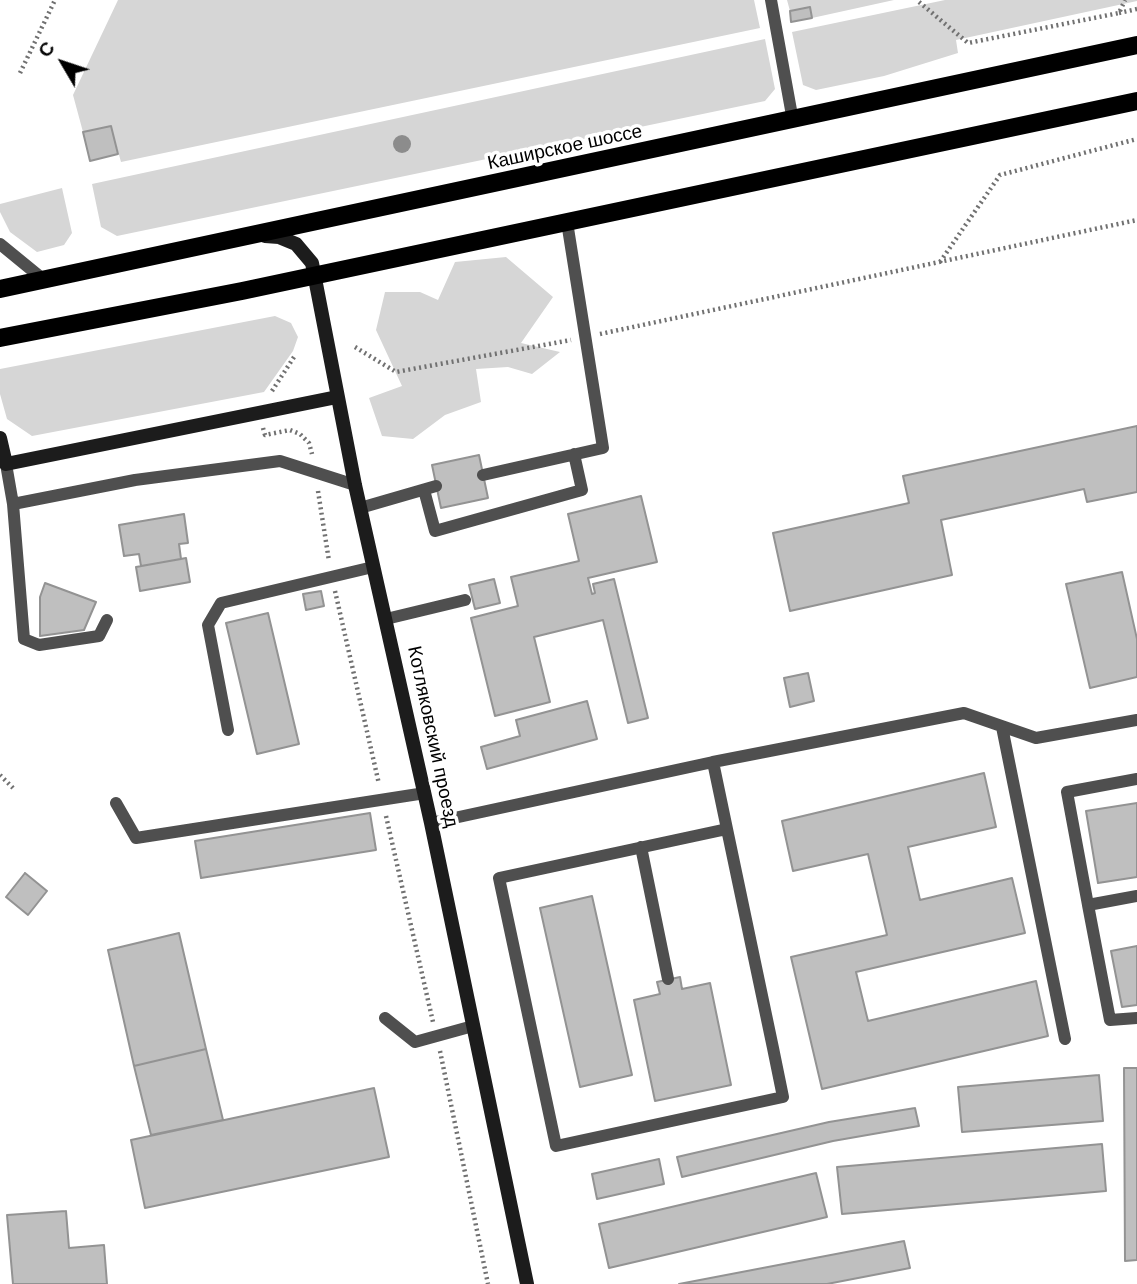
<!DOCTYPE html>
<html>
<head>
<meta charset="utf-8">
<style>
	body { margin:0 }
	#map { position:relative; width:1137px; height:1284px; overflow:hidden; background:#fff; font-family:"DM Sans",sans-serif }
	canvas { display:block }
	.north { position:absolute; left:28px; top:28px; width:70px; height:70px; -webkit-text-stroke:5px #fff; paint-order:stroke; rotate:309deg; font-size:19px; font-weight:700; line-height:28px; text-align:center; color:#000 }
	.north::after { content:''; display:block; margin:auto; width:24px; height:32px; background:#000; clip-path:polygon(50% 0,100% 100%,50% 72%,0 100%) }
</style>
</head>
<body>
<div id="map">
<canvas width="1137" height="1284"></canvas>
<div class="north">С</div>
</div>
<script>
const ctx = document.querySelector('canvas').getContext('2d');
ctx.lineJoin = 'round';
function fill(path, color) { ctx.fillStyle = color; ctx.fill(path, 'evenodd'); }
const shape = rows => new Path2D(rows.map(r => 'M' + r).join(''));
function strokePath(path, color, width, dash) { ctx.strokeStyle = color; ctx.lineWidth = width; ctx.lineCap = dash ? 'butt' : 'round'; ctx.setLineDash(dash || []); ctx.stroke(path); }
function label(font, color, halo, rows, align = 'center') {
  ctx.font = font + ' "DM Sans",sans-serif'; ctx.lineWidth = 7; ctx.setLineDash([]); ctx.textBaseline = 'middle'; ctx.strokeStyle = halo; ctx.fillStyle = color; for (const [text, x, y, turn = 0] of rows) {
    ctx.save(); ctx.translate(x, y); ctx.rotate((+turn || 0) * Math.PI / 180); ctx.textAlign = isNaN(turn) ? turn : align; if (halo) ctx.strokeText(text, 0, 0); ctx.fillText(text, 0, 0); ctx.restore();
  }
}
fill(shape([
	[118,0,754,0,760,28,121,162,111,126,83,132,73,95],
	[787,0,894,0,812,18,809,7,790,11],
	[945,0,1137,0,1137,1,956,40,958,53,884,76,816,90,803,85,792,32],
	[765,39,775,89,765,101,117,236,101,227,92,184],
	[62,188,72,233,64,245,37,252,10,232,0,212,0,204],
	[506,257,553,297,521,343,560,352,532,374,508,367,476,369,481,402,445,415,413,439,382,436,369,398,402,386,376,330,385,292,420,292,438,300,455,262],
	[275,316,291,323,298,337,293,351,264,392,32,436,7,419,0,394,0,369]
]), '#d6d6d6');
const building = shape([
	[810,7,812,18,791,22,790,11,810,7],
	[111,126,118,154,90,161,83,132,111,126],
	[1137,426,1137,492,1087,502,1084,489,941,520,952,575,790,611,773,533,909,503,903,476,1137,426],
	[479,455,488,498,441,508,432,465,479,455],
	[641,496,657,562,588,578,592,594,595,593,593,584,614,579,648,718,628,723,603,620,534,637,550,702,495,716,471,618,518,606,511,577,579,561,568,514,641,496],
	[184,514,188,543,179,544,181,559,141,566,139,554,124,556,119,525,184,514],
	[186,558,190,582,140,591,136,567,186,558],
	[1122,572,1137,639,1137,677,1090,688,1066,584,1122,572],
	[494,579,500,603,475,609,469,585,494,579],
	[45,583,96,602,84,630,40,636,40,597,45,583],
	[321,591,324,606,306,610,303,594,321,591],
	[268,613,299,744,257,754,226,623,268,613],
	[808,673,814,701,790,707,784,678,808,673],
	[587,701,597,739,487,769,481,747,520,736,516,720,587,701],
	[984,773,996,827,908,847,920,900,1012,878,1025,933,856,972,868,1021,1036,981,1048,1036,822,1089,791,957,887,935,868,854,793,871,782,821,984,773],
	[1137,803,1137,877,1098,883,1086,811,1137,803],
	[370,813,376,850,201,878,195,841,370,813],
	[25,873,47,891,28,915,6,897,25,873],
	[592,896,632,1075,580,1087,540,908,592,896],
	[179,933,206,1049,134,1066,108,950,179,933],
	[1137,946,1137,1005,1122,1007,1111,951,1137,946],
	[680,977,682,989,710,983,731,1085,655,1101,634,1000,660,994,657,982,680,977],
	[206,1049,223,1120,151,1135,134,1066,206,1049],
	[1124,1068,1137,1068,1137,1260,1125,1261,1124,1068],
	[1099,1075,1103,1121,962,1132,958,1087,1099,1075],
	[374,1088,389,1157,145,1208,131,1140,374,1088],
	[915,1108,919,1126,833,1141,682,1177,677,1157,829,1122,915,1108],
	[1102,1144,1106,1191,842,1214,837,1167,1102,1144],
	[659,1159,664,1184,597,1199,592,1174,659,1159],
	[816,1173,827,1217,609,1268,599,1224,816,1173],
	[66,1211,69,1248,104,1245,107,1284,13,1284,7,1215,66,1211],
	[904,1241,910,1268,827,1284,679,1284,904,1241]
]);
fill(building, '#bfbfbf');
strokePath(building, '#939393', 2);
strokePath(shape([
	[919,2,968,43,1119,13,1125,0],
	[1119,13,1137,9],
	[20,73,55,0],
	[940,262,1000,175,1137,139],
	[600,334,1137,220],
	[355,347,396,372,571,340],
	[272,391,294,357],
	[263,428,265,435,290,430,300,434,309,443,312,454],
	[318,491,329,561],
	[335,591,379,784],
	[0,775,13,788],
	[386,816,433,1022],
	[440,1051,488,1284]
]), '#717171', 4.5, [2, 3.5]);
strokePath(shape([
	[771,0,793,121],
	[0,244,44,280],
	[6,464,13,504,24,639,39,645,99,636,107,620],
	[483,475,603,448,567,222],
	[424,490,435,531,582,490,574,454],
	[13,504,135,480,280,461,355,485],
	[360,508,436,486],
	[386,619,465,600],
	[1002,727,1065,1039],
	[228,730,208,625,221,603,373,567],
	[713,762,964,713,1036,738,1137,720],
	[1137,779,1067,792,1088,905,1137,896],
	[116,803,136,838,425,793],
	[431,823,713,762,727,829,773,1048,783,1097,556,1146,499,878,727,829],
	[641,847,668,979],
	[1088,905,1110,1020,1137,1018],
	[385,1018,415,1042,473,1026]
]), '#4f4f4f', 12);
strokePath(shape([
	[265,236,279,237,296,244,312,263,355,485,431,823,527,1284],
	[0,438,6,464,337,397]
]), '#1c1c1c', 14);
strokePath(shape([
	[0,289,1137,45],
	[0,338,242,291,1137,101]
]), '#000', 18);
ctx.fillStyle = '#8c8c8c';
for (const [x, y] of [
	[402,144]
]) { ctx.beginPath(); ctx.arc(x, y, 9, 0, 2 * Math.PI); ctx.fill(); }
label('19px', '#000', '#fff', [
	["Каширское шоссе",565,148,-12],
	["Котляковский проезд",432,737,78]
]);
</script>
</body>
</html>
